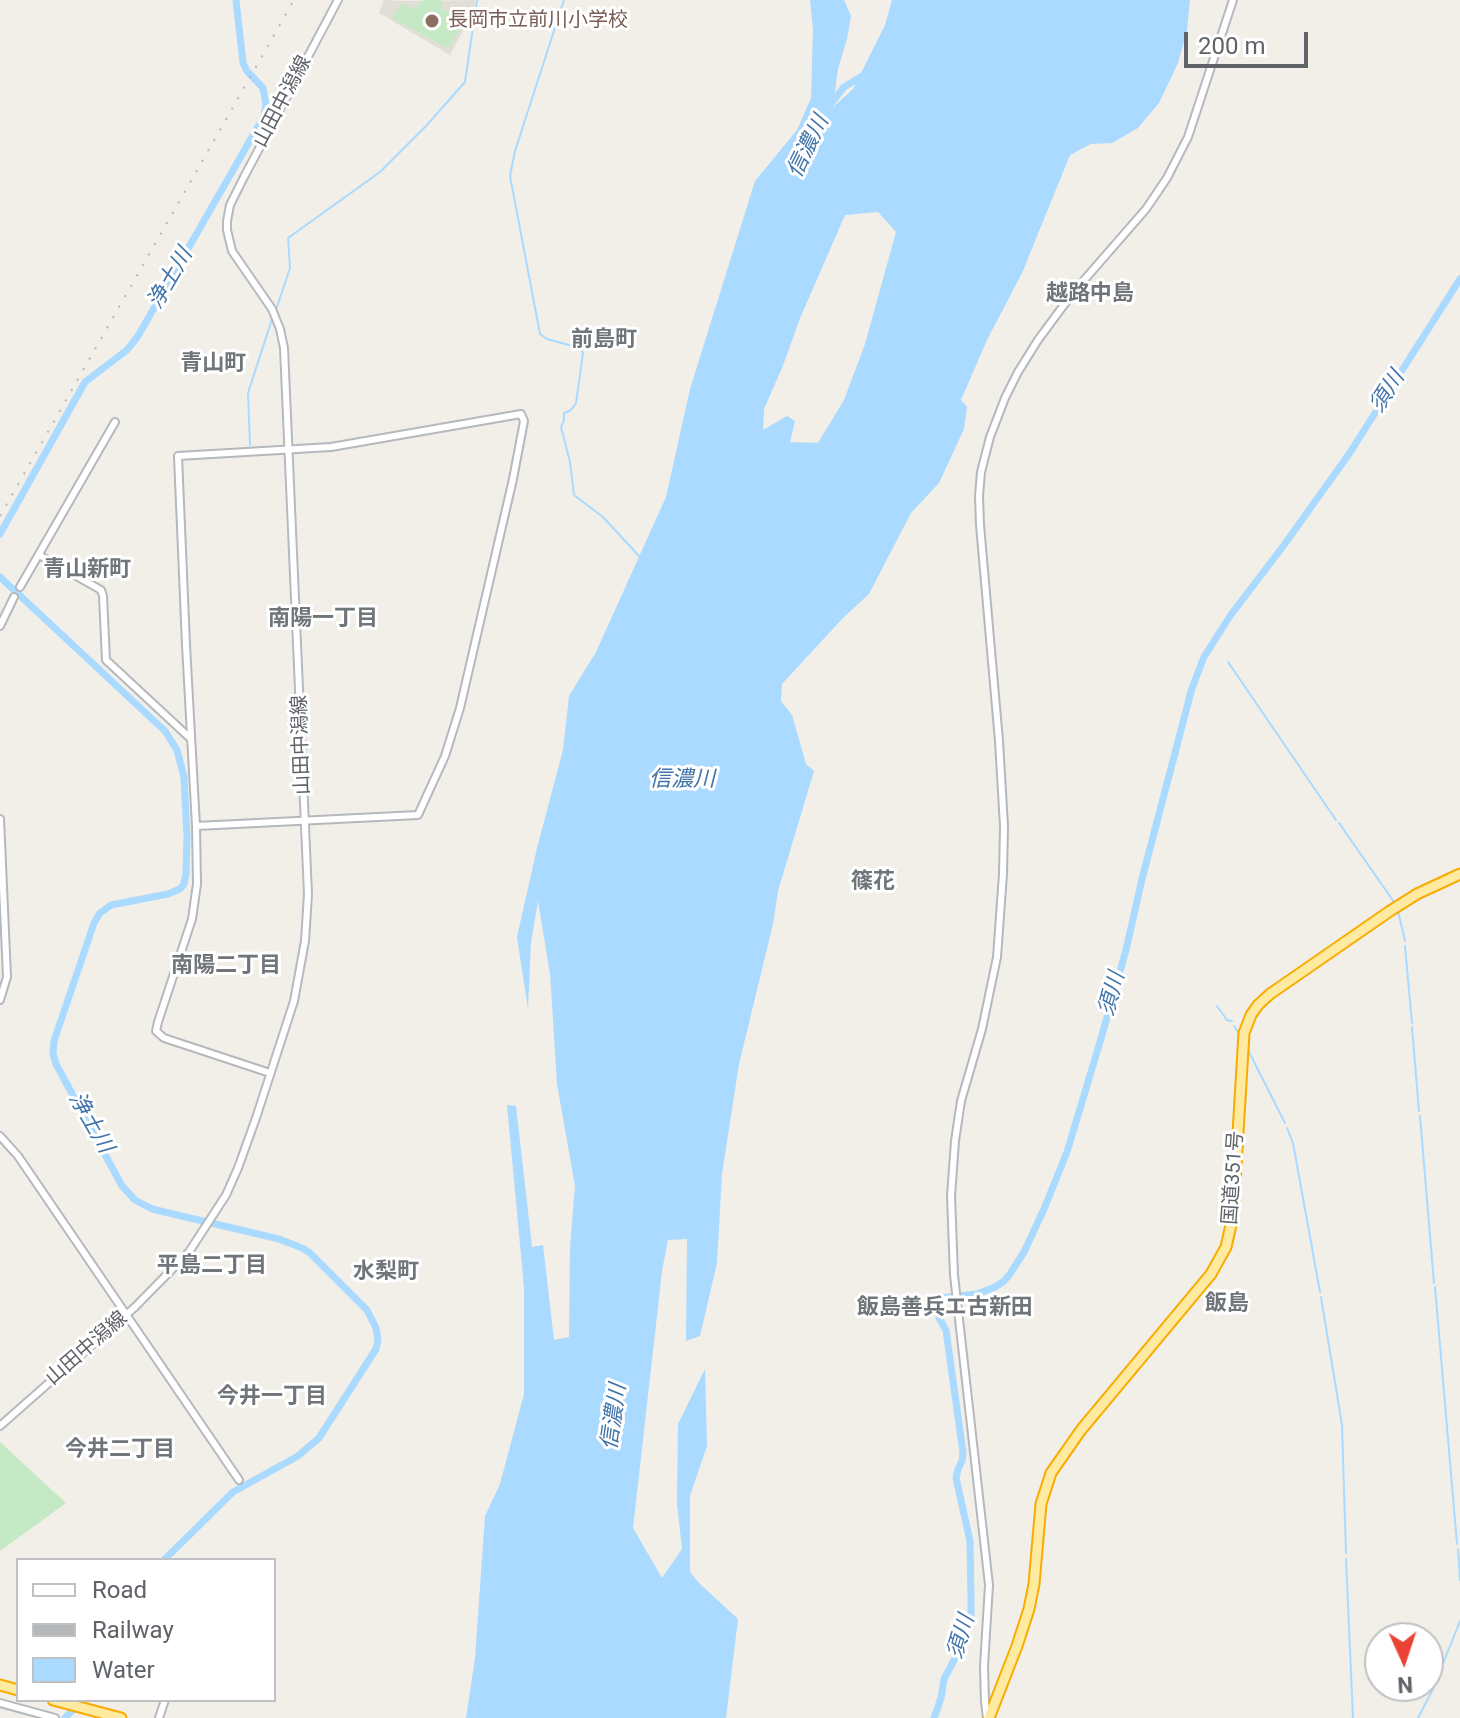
<!DOCTYPE html>
<html>
<head>
<meta charset="utf-8">
<style>
	body { margin:0 }
	#map { position:relative; width:1460px; height:1718px; overflow:hidden; background:#f1efe8; font-family:Roboto,sans-serif }
	canvas { display:block }
	.legend { position:absolute; left:16px; top:1558px; width:260px; height:144px; box-sizing:border-box; background:#fff; border:2px solid #bfc1c3; margin:0; padding:10px 14px; list-style:none; font-size:24px; color:#5f6368 }
	.legend li { display:flex; align-items:center; gap:16px; height:40px }
	.legend b { width:40px; border:2px solid #bfc1c3 }
	.north { position:absolute; left:1364px; top:1622px; width:80px; height:80px; box-sizing:border-box; background:#fff; border:2px solid #bfc1c3; border-radius:50%; rotate:177deg; font-size:22px; font-weight:700; line-height:32px; text-align:center; color:#5f6368 }
	.north::after { content:''; display:block; margin:auto; width:28px; height:36px; background:#ea4335; clip-path:polygon(50% 0,100% 100%,50% 72%,0 100%) }
	.scale { position:absolute; left:1184px; top:32px; width:124px; height:36px; box-sizing:border-box; border:4px solid #5f6368; border-top:0; padding-left:10px; font-size:24px; line-height:28px; white-space:nowrap; color:#5f6368; -webkit-text-stroke:6px #fff; paint-order:stroke }
</style>
</head>
<body>
<div id="map">
<canvas width="1460" height="1718"></canvas>
<ul class="legend">
<li><b style="height:10px;background:#fff"></b>Road</li>
<li><b style="height:10px;background:#b6b7b8"></b>Railway</li>
<li><b style="height:22px;background:#aadaff"></b>Water</li>
</ul>
<div class="north">N</div>
<div class="scale">200 m</div>
</div>
<script>
const ctx = document.querySelector('canvas').getContext('2d');
ctx.lineJoin = 'round';
function fill(path, color) { ctx.fillStyle = color; ctx.fill(path, 'evenodd'); }
const shape = rows => new Path2D(rows.map(r => 'M' + r).join(''));
function strokePath(path, color, width, dash) { ctx.strokeStyle = color; ctx.lineWidth = width; ctx.lineCap = dash ? 'butt' : 'round'; ctx.setLineDash(dash || []); ctx.stroke(path); }
function label(font, color, halo, rows, align = 'center') {
  ctx.font = font + ' Roboto,"Noto Sans JP",sans-serif'; ctx.lineWidth = 6; ctx.setLineDash([]); ctx.textBaseline = 'middle'; ctx.strokeStyle = halo; ctx.fillStyle = color; for (const [text, x, y, turn = 0] of rows) {
    ctx.save(); ctx.translate(x, y); ctx.rotate((+turn || 0) * Math.PI / 180); ctx.textAlign = isNaN(turn) ? turn : align; if (halo) ctx.strokeText(text, 0, 0); ctx.fillText(text, 0, 0); ctx.restore();
  }
}
fill(shape([
	[384,0,401,1,475,0,470,29,464,29,450,55,379,13]
]), '#e1ded6');
fill(shape([
	[425,0,439,0,443,2,440,8,464,21,450,46,446,48,393,18,402,3,415,10,420,2],
	[0,1442,66,1503,0,1551]
]), '#c5e8c5');
fill(shape([
	[810,0,844,0,851,16,847,39,838,69,833,107,853,89,885,25,892,0,1190,0,1187,31,1178,63,1159,103,1138,128,1112,143,1091,144,1070,155,1022,273,987,340,961,400,967,407,964,429,939,483,911,513,869,594,843,618,782,684,781,701,792,715,806,764,814,771,778,891,773,924,739,1064,722,1174,717,1263,700,1336,686,1341,687,1239,668,1240,662,1271,633,1528,662,1578,682,1549,677,1504,678,1424,705,1369,707,1446,690,1496,690,1572,700,1584,738,1619,726,1718,466,1718,475,1658,485,1516,500,1484,524,1394,524,1288,507,1105,516,1106,532,1247,543,1245,554,1340,569,1337,570,1247,575,1186,557,1084,550,974,538,901,531,942,528,1009,517,937,537,848,563,750,569,696,596,652,666,497,690,389,755,181,797,130,811,98,813,30],
	[878,212,896,232,865,344,844,400,818,443,790,442,795,421,787,416,763,430,764,409,782,368,801,316,845,215]
]), '#aadaff');
strokePath(shape([
	[564,0,515,151,510,176,540,334,547,339,580,348,583,353,576,403,571,410,564,413,564,420,561,427,570,462,574,495,603,517,639,556],
	[276,310,290,268,288,238,380,172,426,126,465,82,477,0],
	[250,445,248,393,273,316],
	[1228,662,1336,820],
	[1339,823,1394,902],
	[1398,911,1405,941],
	[1405,946,1412,1023],
	[1217,1006,1227,1020,1232,1021],
	[1234,1026,1240,1035],
	[1412,1027,1419,1111],
	[1248,1050,1285,1123],
	[1420,1116,1434,1283],
	[1287,1128,1293,1143,1320,1292],
	[1435,1287,1457,1544],
	[1321,1297,1342,1425,1346,1553],
	[1458,1549,1460,1580],
	[1346,1559,1353,1718],
	[1418,1718,1432,1691,1460,1621]
]), '#aadaff', 2);
strokePath(shape([
	[829,106,844,87,864,75],
	[0,534,85,382,127,350,138,336,264,116,266,105,263,88,247,71,243,63,236,0],
	[0,577,165,731,177,750,184,777,187,837,186,873,184,884,180,889,168,894,111,905,100,913,94,923,54,1041,53,1053,56,1064,122,1186,135,1200,152,1209,279,1239,302,1248,310,1253,367,1310,376,1328,378,1339,376,1349,319,1438,298,1456,233,1492,164,1560],
	[65,1718,82,1700],
	[934,1718,941,1698,944,1679,959,1651,971,1618,971,1602,970,1541,956,1478,958,1469,962,1461,963,1453,946,1330,939,1318,937,1305,940,1298,977,1294,995,1287,1004,1281,1010,1274,1024,1252,1044,1209,1067,1152,1100,1042,1126,950,1142,879,1192,688,1204,657,1230,616,1284,545,1349,454,1460,279]
]), '#aadaff', 7);
const tertiary = shape([
	[39,555,101,590,103,596,106,660,191,739],
	[20,587,115,422],
	[0,626,14,597],
	[0,819,7,977,0,1000],
	[196,826,418,815,445,756,460,708,513,479,524,421,521,414,331,447,178,456,186,645,196,826,197,884,192,919,158,1022,156,1031,164,1038,270,1073],
	[0,1136,18,1156,239,1480],
	[0,1703,55,1718],
	[159,1718,165,1700],
	[987,1718,985,1702,984,1666,989,1585,954,1275,951,1196,955,1141,961,1101,982,1029,997,957,1003,874,1004,826,999,741,980,525,979,496,981,472,990,437,1005,398,1018,372,1038,340,1072,294,1146,209,1167,178,1188,137,1233,0]
]);
const secondary = shape([
	[0,1426,135,1307,189,1252,226,1195,238,1168,256,1118,294,1001,305,941,308,894,284,348,280,329,272,309,232,251,227,230,227,221,230,205,244,177,338,0]
]);
const trunk = shape([
	[0,1685,18,1690],
	[53,1700,121,1718],
	[989,1718,1017,1646,1029,1609,1034,1584,1041,1504,1051,1473,1081,1430,1211,1274,1226,1247,1233,1216,1244,1033,1251,1015,1258,1005,1270,994,1390,911,1417,894,1460,874]
]);
strokePath(tertiary, '#b5b8bc', 10);
strokePath(secondary, '#b6babf', 10);
strokePath(trunk, '#f9ab00', 13);
strokePath(tertiary, '#fff', 6);
strokePath(secondary, '#fff', 6);
strokePath(trunk, '#feeaa1', 9);
strokePath(shape([
	[0,516,294,0]
]), '#b6b7b8', 2, [2, 10]);
for (const [x, y, r, color] of [
	[432,21,8,"#8d6e63"]
]) { const dot = new Path2D(); dot.arc(x, y, r, 0, 2 * Math.PI); ctx.fillStyle = color; ctx.fill(dot); strokePath(dot, '#fff', 3); }
label('20px', '#785e54', '#fff', [
	["長岡市立前川小学校",448,21]
], 'left');
label('20px', '#5f6368', '#fff', [
	["山田中潟線",283,102,-62],
	["山田中潟線",302,745,-92],
	["国道351号",1234,1178,-86],
	["山田中潟線",87,1349,-41]
]);
label('italic 22px', '#4174aa', '#fff', [
	["信濃川",809,147,-64],
	["浄土川",171,279,-60],
	["須川",1388,392,-57],
	["信濃川",682,780],
	["須川",1113,994,-75],
	["浄土川",90,1123,60],
	["信濃川",615,1417,-82],
	["須川",962,1637,-73]
]);
label('bold 22px', '#70757a', '#fff', [
	["越路中島",1090,294],
	["前島町",604,340],
	["青山町",213,364],
	["青山新町",87,570],
	["南陽一丁目",323,619],
	["篠花",873,882],
	["南陽二丁目",226,966],
	["平島二丁目",212,1266],
	["水梨町",386,1272],
	["飯島",1227,1304],
	["飯島善兵エ古新田",945,1308],
	["今井一丁目",272,1397],
	["今井二丁目",120,1450]
]);
</script>
</body>
</html>
